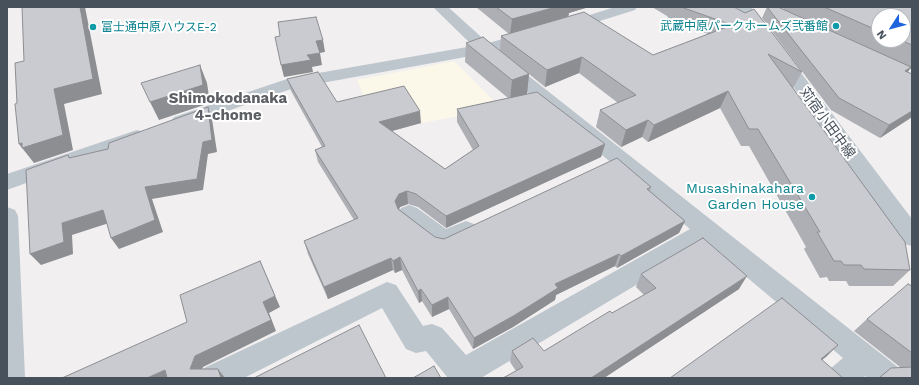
<!DOCTYPE html>
<html>
<head>
<meta charset="utf-8">
<style>
	body { margin:0 }
	#map { position:relative; width:919px; height:385px; overflow:hidden; background:#f1efef; font-family:"Work Sans",sans-serif }
	canvas { display:block }
	.frame { position:absolute; inset:0; border:8px solid #47515c; pointer-events:none }
	.north { position:absolute; left:871px; top:8px; width:40px; height:40px; box-sizing:border-box; background:#fff; border:1px solid #b5b9be; border-radius:50%; rotate:234deg; font-size:11px; font-weight:700; line-height:16px; text-align:center; color:#47515c }
	.north::after { content:''; display:block; margin:auto; width:14px; height:18px; background:#1e64dc; clip-path:polygon(50% 0,100% 100%,50% 72%,0 100%) }
</style>
</head>
<body>
<div id="map">
<canvas width="919" height="385"></canvas>
<div class="frame"></div>
<div class="north">N</div>
</div>
<script>
const ctx = document.querySelector('canvas').getContext('2d');
ctx.lineJoin = 'round';
function fill(path, color) { ctx.fillStyle = color; ctx.fill(path, 'evenodd'); }
const shape = rows => new Path2D(rows.map(r => 'M' + r).join(''));
function strokePath(path, color, width, dash) { ctx.strokeStyle = color; ctx.lineWidth = width; ctx.lineCap = dash ? 'butt' : 'round'; ctx.setLineDash(dash || []); ctx.stroke(path); }
function label(font, color, halo, rows, align = 'center') {
  ctx.font = font + ' "Work Sans","Noto Sans JP",sans-serif'; ctx.lineWidth = 4; ctx.setLineDash([]); ctx.textBaseline = 'middle'; ctx.strokeStyle = halo; ctx.fillStyle = color; for (const [text, x, y, turn = 0] of rows) {
    ctx.save(); ctx.translate(x, y); ctx.rotate((+turn || 0) * Math.PI / 180); ctx.textAlign = isNaN(turn) ? turn : align; if (halo) ctx.strokeText(text, 0, 0); ctx.fillText(text, 0, 0); ctx.restore();
  }
}
fill(shape([
	[454,61,501,108,422,123,407,96,367,104,357,80]
]), '#fbf7e9');
fill(shape([
	[433,7,448,7,488,43,529,32,535,34,537,37,535,40,497,51,899,368,904,378,867,378,865,376,863,378,826,378,831,368,843,358,706,243,481,378,448,378,426,351,416,353,406,349,382,308,244,378,199,378,204,368,387,282,396,285,423,326,432,324,442,328,466,355,690,229,482,54,294,88,181,127,174,125,171,121,174,117,290,78,473,46,433,7],
	[615,7,637,7,635,10,571,30,566,32,561,30,558,27,561,24,615,7],
	[737,7,751,7,912,219,912,246,904,244,737,7],
	[137,130,144,132,147,136,144,140,7,190,7,174,137,130],
	[409,205,417,208,446,229,466,221,474,224,478,230,474,236,452,248,444,250,436,248,401,220,398,214,401,208,409,205],
	[7,207,15,210,18,216,25,378,7,378,7,207]
]), '#bdc5cd');
fill(shape([
	[476,7,589,7,569,13,568,16,653,55,708,34,670,20,667,16,652,7,734,7,802,72,793,88,910,270,893,286,849,286,846,281,829,281,827,277,820,278,804,249,806,247,749,146,741,146,720,108,648,142,642,137,621,147,596,127,600,110,618,103,579,73,545,87,529,74,527,94,605,144,601,157,446,228,418,207,408,204,400,207,399,209,435,237,444,239,651,187,650,191,685,221,679,233,617,268,615,266,556,295,555,300,513,327,473,349,449,309,432,317,422,301,419,303,402,270,395,273,393,270,328,299,308,254,304,241,354,220,318,162,315,150,322,147,291,91,287,79,337,102,421,123,392,131,445,169,473,150,457,122,457,109,508,98,465,62,466,43,500,51,501,36,509,34],
	[767,7,778,7,783,9,784,7,912,7,912,69,910,69,908,72,912,74,912,117,880,138,831,110,762,18],
	[879,16,903,40,879,40],
	[641,274,739,289,604,378,503,378,516,371,510,362,512,351,544,351,644,295,636,287],
	[912,286,912,378,878,378,891,368,900,368,900,367,854,331,867,319]
]), '#adafb4');
fill(shape([
	[80,7,85,7,102,94,64,104,73,150,34,163,19,144],
	[556,7,589,7,569,13,568,19,510,35,512,19],
	[323,40,325,52,319,53,316,41],
	[320,53,322,65,312,67,313,72,284,77,281,65,307,55],
	[582,57,579,73,545,87,547,70],
	[200,65,207,83,210,103,159,120,150,102],
	[911,67,903,79,905,71],
	[529,74,527,94,510,100,512,80],
	[728,91,720,108,648,142,654,125],
	[208,107,212,119,217,152,208,154,203,190,152,199,163,232,119,249,111,238,145,187],
	[420,111,421,123,381,134,379,122],
	[912,111,912,117,880,138,889,125],
	[648,120,642,137,621,147,626,130],
	[605,144,601,157,446,228,446,216],
	[407,191,408,204,400,207,397,213,395,201,399,194],
	[103,210,112,222,72,235,73,254,41,265,30,254,62,223],
	[685,221,679,233,617,268,621,256],
	[619,254,615,266,556,295,555,300,513,327,473,349,474,338,555,284],
	[400,257,402,270,395,273,393,261],
	[391,258,393,270,328,299,324,287],
	[260,261,280,307,269,313,276,331,203,367,199,378,190,369,195,356],
	[747,276,739,289,604,378,591,378],
	[421,289,422,301,419,303,418,291],
	[448,297,449,309,432,317,432,305],
	[838,345,826,357,808,371,821,359],
	[218,369,225,378,221,378],
	[165,370,173,378,147,378]
]), '#8d8e92');
const building = shape([
	[22,7,80,7,93,79,54,89,63,135,22,148,22,143,19,144,15,104,17,103,15,63,24,61,22,7],
	[496,7,556,7,512,19,496,7],
	[681,7,734,7,745,13,754,9,802,72,768,54,905,242,910,270,864,269,861,265,844,265,841,261,834,261,817,232,820,232,758,129,749,129,728,91,654,125,648,120,626,130,600,110,636,95,582,57,547,70,501,36,584,12,653,55,732,25,681,7],
	[767,7,778,7,911,67,905,71,912,74,912,111,889,125,839,98,767,7],
	[824,7,912,7,912,45,900,40,903,40,903,16,879,16,879,31,824,7],
	[316,17,323,40,316,41,320,53,307,55,311,60,281,65,275,37,280,36,278,22,316,17],
	[483,37,529,74,512,80,466,43,483,37],
	[200,65,203,85,150,102,141,83,200,65],
	[318,72,337,102,404,86,420,111,379,122,445,169,479,146,457,109,537,92,605,144,446,216,416,194,407,191,399,194,395,201,398,209,435,237,444,239,617,158,651,187,647,189,685,221,621,256,619,254,555,284,558,288,515,315,474,338,448,297,432,305,421,289,418,291,400,257,393,261,391,258,324,287,304,241,358,218,315,150,325,146,287,79,318,72],
	[208,107,212,140,203,142,197,179,145,187,155,220,111,238,103,210,62,223,64,242,30,254,26,170,68,155,69,158,108,149,109,143,208,107],
	[703,238,747,276,591,378,503,378,523,367,512,351,533,338,544,351,610,311,612,313,656,288,641,274,703,238],
	[260,261,275,296,263,302,271,320,195,356,190,369,218,369,221,378,167,378,165,370,147,378,62,378,187,322,180,295,260,261],
	[908,284,912,286,912,353,867,319,908,284],
	[782,298,838,345,821,359,843,378,670,378,782,298],
	[359,325,386,378,254,378,359,325],
	[434,366,441,378,413,378,434,366],
	[912,367,912,378,879,378,891,368,912,367]
]);
fill(building, '#c9cbd1');
strokePath(building, '#8d8e92', 1);
for (const [x, y, r, color] of [
	[836,26,4,"#0f9aa8"],
	[93,27,4,"#0f9aa8"],
	[812,197,4,"#0f9aa8"]
]) { const dot = new Path2D(); dot.arc(x, y, r, 0, 2 * Math.PI); ctx.fillStyle = color; ctx.fill(dot); strokePath(dot, '#fff', 1.5); }
label('12px', '#0d838f', '#fff', [
	["武蔵中原パークホームズ弐番館",828,26],
	["富士通中原ハウスE-2",101,27,"left"]
], 'right');
label('14px', '#47515c', '#fff', [
	["苅宿小田中線",827,123,54]
]);
label('14px', '#0d838f', '#fff', [
	["Musashinakahara",804,189],
	["Garden House",804,205]
], 'right');
label('bold 15px', '#5c5f64', '#fff', [
	["Shimokodanaka",228,99],
	["4-chome",228,116]
]);
</script>
</body>
</html>
